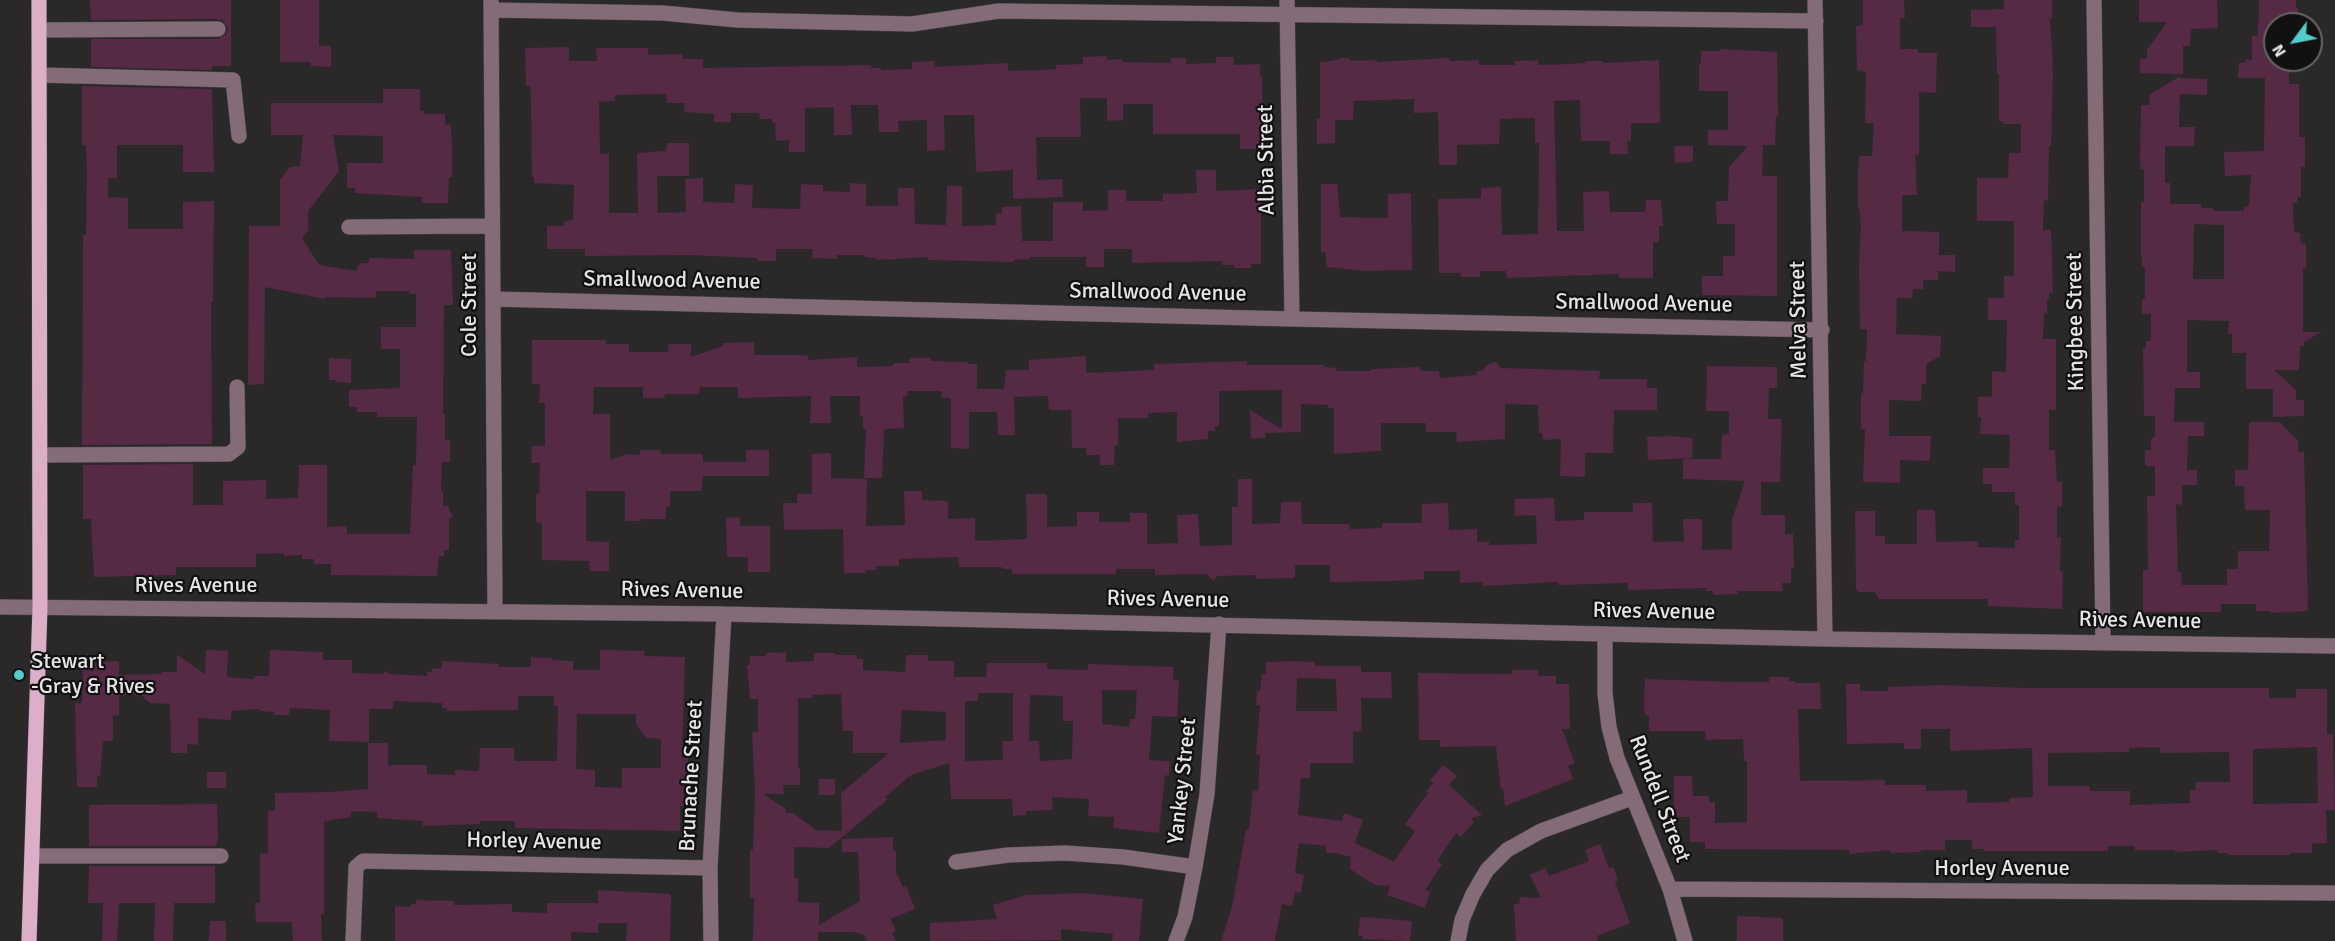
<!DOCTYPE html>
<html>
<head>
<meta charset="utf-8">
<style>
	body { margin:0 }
	#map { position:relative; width:2335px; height:941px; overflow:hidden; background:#2b2829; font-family:Signika,sans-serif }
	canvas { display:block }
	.north { position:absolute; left:2263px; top:12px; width:60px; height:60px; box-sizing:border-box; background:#121112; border:2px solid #676566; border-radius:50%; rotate:238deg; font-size:16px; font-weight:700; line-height:24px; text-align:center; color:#e6e4e5 }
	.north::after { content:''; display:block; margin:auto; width:21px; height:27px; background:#52cdcc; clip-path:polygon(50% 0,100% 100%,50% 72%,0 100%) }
</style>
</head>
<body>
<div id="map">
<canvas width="2335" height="941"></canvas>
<div class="north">N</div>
</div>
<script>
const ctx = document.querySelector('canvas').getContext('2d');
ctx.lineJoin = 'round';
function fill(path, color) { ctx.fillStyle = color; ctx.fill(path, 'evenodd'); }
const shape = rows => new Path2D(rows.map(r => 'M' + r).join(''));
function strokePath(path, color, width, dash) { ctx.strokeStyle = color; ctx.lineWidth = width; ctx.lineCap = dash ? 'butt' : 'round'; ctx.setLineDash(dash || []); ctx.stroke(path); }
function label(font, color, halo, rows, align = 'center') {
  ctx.font = font + ' Signika,sans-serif'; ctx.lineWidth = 4.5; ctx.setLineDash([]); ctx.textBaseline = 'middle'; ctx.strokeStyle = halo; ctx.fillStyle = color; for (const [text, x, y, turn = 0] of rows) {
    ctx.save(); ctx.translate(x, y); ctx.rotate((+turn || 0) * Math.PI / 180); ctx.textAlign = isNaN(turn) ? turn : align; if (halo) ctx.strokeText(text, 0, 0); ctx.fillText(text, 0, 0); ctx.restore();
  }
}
fill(shape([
	[90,0,231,0,231,66,212,66,212,70,91,67,91,39,218,39,226,34,228,28,223,21,218,19,91,20],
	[280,0,319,0,319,46,331,46,331,67,311,66,311,62,280,62],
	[1863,0,1904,0,1905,18,1900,18,1900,49,1918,49,1918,53,1937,53,1936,93,1919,92,1919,155,1915,155,1917,195,1902,195,1902,231,1939,232,1939,255,1955,255,1955,272,1938,271,1938,280,1923,280,1923,289,1913,289,1912,298,1897,298,1896,334,1941,336,1940,356,1926,364,1926,384,1922,384,1921,401,1889,400,1889,436,1931,436,1930,461,1900,460,1900,483,1863,482,1865,429,1861,429,1861,393,1863,393,1864,361,1866,361,1867,329,1860,329,1859,265,1861,223,1858,203,1858,174,1859,156,1872,156,1874,123,1865,123,1866,72,1857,70,1856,26,1863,25],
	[2004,0,2052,0,2052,18,2050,18,2053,73,2051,146,2049,146,2048,201,2044,200,2043,230,2051,230,2053,293,2049,293,2049,299,2047,299,2047,314,2044,313,2043,339,2056,339,2056,410,2049,410,2049,450,2055,450,2057,482,2062,482,2062,507,2057,506,2057,537,2061,537,2060,571,2063,571,2062,609,1988,606,1988,599,1879,599,1875,592,1858,592,1856,589,1855,511,1875,511,1875,533,1876,536,1885,536,1885,544,1917,544,1917,510,1935,510,1936,542,1978,541,1978,547,2015,548,2015,540,2019,540,2019,505,2015,505,2015,492,1992,492,1992,484,1983,484,1983,468,2009,468,2010,435,1980,434,1981,417,1978,417,1978,397,1992,396,1992,371,2006,372,2007,320,1988,320,1988,298,2004,298,2004,276,2014,276,2014,221,1977,221,1977,178,2008,178,2009,153,2021,153,2021,124,2003,124,2003,121,1999,121,1999,74,1997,74,1996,27,1971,27,1971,10,2004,9],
	[2139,0,2217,0,2218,28,2191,29,2190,46,2183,46,2183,74,2140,73,2140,59,2147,59,2147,50,2167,22,2139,22],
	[2259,0,2296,0,2296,8,2298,8,2298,23,2275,24,2275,60,2289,60,2289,84,2299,84,2299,137,2305,137,2305,167,2301,167,2301,197,2298,197,2297,203,2293,203,2294,232,2300,233,2301,244,2306,243,2306,268,2303,268,2303,332,2321,332,2304,342,2304,346,2300,346,2299,370,2274,370,2296,390,2296,400,2304,400,2304,416,2273,417,2273,389,2246,389,2246,353,2232,353,2232,334,2228,334,2229,321,2187,320,2187,372,2200,372,2200,388,2175,388,2174,422,2204,422,2204,436,2188,436,2187,470,2197,470,2197,485,2182,485,2182,505,2176,504,2178,572,2181,572,2182,585,2227,585,2227,569,2238,569,2238,551,2269,551,2270,510,2245,510,2244,486,2235,486,2235,470,2248,470,2249,422,2280,422,2298,441,2298,452,2304,452,2308,611,2271,613,2271,611,2256,611,2256,604,2221,604,2221,612,2143,612,2143,570,2148,570,2147,496,2155,496,2155,466,2145,466,2145,450,2151,450,2151,439,2155,436,2155,416,2144,416,2143,348,2146,349,2146,341,2151,341,2151,314,2142,314,2142,299,2145,299,2145,267,2142,267,2142,256,2141,256,2141,202,2144,202,2144,169,2141,169,2140,157,2141,105,2150,105,2149,95,2180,76,2180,78,2207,79,2207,95,2180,94,2179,127,2195,127,2194,146,2165,146,2165,183,2170,183,2170,204,2201,204,2201,208,2213,208,2213,211,2244,211,2244,207,2249,206,2251,175,2225,176,2224,152,2264,151,2265,78,2238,78,2239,63,2246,62,2246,59,2252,60,2252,36,2258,36],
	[2194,224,2224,225,2224,279,2193,279],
	[569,47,569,61,597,61,596,48,648,48,648,55,682,54,683,59,703,59,703,68,871,65,871,68,881,68,881,70,912,69,912,62,934,61,935,67,1008,63,1008,71,1039,70,1056,69,1056,65,1083,64,1083,57,1107,56,1107,60,1122,59,1122,62,1171,63,1171,58,1186,58,1186,64,1216,63,1216,57,1234,57,1234,65,1260,64,1260,77,1262,77,1263,149,1240,149,1240,134,1153,134,1153,104,1123,104,1123,120,1107,121,1107,98,1080,98,1081,137,1036,137,1037,180,1062,179,1063,197,1013,199,1013,170,976,172,974,115,944,115,945,150,927,151,927,120,898,121,899,132,879,132,878,105,851,105,852,135,834,135,834,107,805,108,805,152,789,152,789,140,776,141,775,122,772,122,772,119,760,119,759,113,731,113,731,122,714,122,714,114,684,112,685,103,667,103,666,94,615,95,615,101,599,102,600,154,609,153,609,213,638,213,637,153,666,151,667,143,689,143,689,176,657,176,658,213,686,212,685,179,703,178,703,202,734,203,735,184,753,185,752,208,800,209,801,184,823,185,823,191,850,192,850,183,866,184,866,206,898,206,898,188,914,188,915,224,946,225,947,186,962,186,962,226,996,225,996,214,1002,213,1002,207,1021,206,1022,241,1053,241,1053,202,1083,202,1083,211,1108,210,1108,190,1126,190,1126,201,1163,201,1163,194,1197,193,1196,170,1216,170,1216,191,1261,189,1261,264,1251,264,1251,268,1234,268,1234,265,1222,265,1222,261,1132,263,1132,249,1104,249,1104,267,1086,267,1086,257,1030,257,1030,259,1014,260,1014,262,928,260,928,257,877,260,877,258,865,257,865,255,837,255,837,259,812,258,813,249,776,249,776,261,757,261,757,258,689,255,585,256,585,249,547,249,547,226,564,226,564,221,573,220,574,185,534,183,534,176,532,177,531,104,530,86,526,86,525,48],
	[1720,49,1777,52,1778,116,1776,116,1775,145,1763,145,1762,176,1777,176,1777,296,1702,295,1702,276,1723,276,1723,256,1735,256,1735,224,1717,224,1716,201,1728,201,1729,167,1748,146,1708,145,1708,130,1728,130,1728,91,1699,91,1699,64,1701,64,1701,51,1720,51],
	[1342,58,1349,58,1351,61,1377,60,1377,62,1449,58,1449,61,1479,60,1479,65,1515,65,1515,61,1538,60,1538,65,1572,64,1585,63,1585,61,1603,61,1603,63,1659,60,1660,123,1631,123,1631,141,1627,141,1628,154,1610,154,1610,141,1581,141,1580,100,1554,101,1557,231,1584,231,1583,192,1609,191,1610,212,1645,212,1646,200,1661,200,1663,226,1659,226,1659,242,1653,242,1653,278,1619,278,1619,274,1507,278,1506,271,1480,271,1480,277,1461,277,1460,273,1439,273,1438,199,1481,198,1481,188,1501,187,1502,235,1538,234,1539,143,1535,143,1535,118,1500,119,1499,144,1457,145,1457,165,1439,165,1438,112,1414,113,1414,99,1354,101,1353,120,1335,120,1335,143,1317,144,1317,119,1320,119,1320,62,1332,61],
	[82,86,212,89,214,172,183,172,183,145,117,145,117,178,108,178,108,197,128,198,128,229,183,229,183,202,214,201,213,302,211,302,212,444,82,445,83,235,86,235,87,172,86,145,82,145],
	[383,89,420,89,420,111,424,111,424,114,445,114,445,125,451,124,452,151,452,177,449,177,448,203,422,203,422,197,355,193,355,188,347,188,347,163,383,163,383,136,333,135,339,171,308,211,308,230,302,238,319,265,357,271,357,268,361,263,369,263,369,258,414,259,414,250,451,250,453,305,444,305,443,414,445,414,445,440,450,440,450,462,442,462,441,491,443,491,443,506,449,506,449,511,453,515,449,520,449,550,444,550,444,556,439,556,437,576,331,575,331,564,314,564,314,559,302,559,302,555,284,556,284,553,256,554,256,567,176,567,176,575,94,577,91,519,83,519,83,465,193,464,193,505,223,505,223,481,266,480,266,499,298,498,299,465,327,465,327,527,347,526,347,534,410,534,413,465,416,465,417,417,377,417,377,412,357,412,357,407,349,407,349,390,400,388,400,349,381,349,381,327,416,327,416,294,409,294,409,291,376,291,376,298,325,297,325,299,265,287,264,384,248,385,249,226,280,226,280,180,290,167,300,166,303,135,271,135,271,103,383,103],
	[1674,146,1693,146,1693,162,1675,163],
	[1321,184,1337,184,1340,217,1388,218,1388,194,1411,193,1412,270,1366,271,1327,267,1325,252,1321,252],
	[532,340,606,340,606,344,629,344,629,352,668,352,669,344,691,344,691,357,723,346,723,343,754,342,754,355,799,355,808,356,808,360,857,357,857,367,893,366,893,363,910,363,909,358,931,358,931,361,967,362,968,364,977,364,977,389,1004,389,1006,370,1029,370,1029,360,1086,356,1086,373,1154,370,1154,364,1247,361,1247,365,1324,365,1324,367,1337,368,1336,371,1371,371,1371,369,1421,367,1420,371,1439,371,1440,378,1476,375,1477,371,1482,371,1488,364,1496,362,1501,368,1600,371,1599,379,1647,379,1647,388,1657,388,1657,410,1614,410,1613,453,1585,453,1585,477,1560,476,1561,439,1543,440,1542,433,1539,433,1538,405,1505,404,1505,439,1457,442,1456,432,1426,432,1426,423,1381,423,1381,451,1334,454,1334,408,1328,408,1328,405,1301,404,1301,432,1265,433,1266,438,1251,438,1250,410,1282,429,1282,390,1219,391,1219,426,1215,426,1215,431,1208,431,1208,439,1177,442,1177,412,1148,413,1148,418,1118,418,1118,445,1115,445,1114,465,1100,465,1100,455,1086,455,1086,448,1072,448,1071,410,1049,410,1048,396,1014,397,1015,435,998,435,997,412,969,412,969,449,951,448,951,398,942,398,941,391,907,391,908,395,903,397,904,428,884,429,882,478,864,478,866,429,863,429,863,416,860,416,860,396,830,396,831,423,810,423,811,396,738,398,738,387,700,387,699,394,664,394,665,398,643,398,643,387,594,387,593,414,610,414,610,460,628,454,640,455,640,450,661,450,660,454,703,454,703,462,746,462,746,450,769,450,769,476,703,476,701,491,670,491,670,507,666,507,666,519,641,519,641,521,625,521,625,491,586,491,586,541,609,542,609,571,590,571,589,561,542,560,542,523,536,522,536,494,539,494,540,463,531,463,532,446,545,446,545,403,539,403,540,384,532,384],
	[329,358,351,359,351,383,336,382,336,380,329,380],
	[1707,366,1777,367,1777,388,1769,388,1768,419,1782,419,1780,482,1761,482,1761,515,1785,515,1785,534,1793,534,1794,568,1791,568,1791,583,1782,583,1783,591,1737,591,1738,594,1713,595,1713,591,1706,591,1706,588,1628,590,1628,583,1558,585,1558,582,1483,586,1483,582,1460,583,1460,571,1424,571,1424,579,1396,581,1330,582,1330,565,1295,565,1295,578,1256,579,1256,575,1217,576,1214,581,1206,574,1155,575,1155,569,1116,569,1116,574,1012,574,1012,569,1002,569,1002,567,959,567,958,557,899,559,899,566,876,566,876,570,866,570,866,573,844,573,843,529,784,530,783,503,797,503,797,494,812,494,812,454,831,453,831,478,867,479,866,526,905,525,904,491,922,491,922,500,948,501,948,519,975,518,975,541,1027,539,1026,494,1047,494,1047,527,1077,526,1077,512,1099,512,1099,522,1130,522,1130,513,1147,513,1147,544,1178,543,1177,515,1198,514,1200,546,1232,545,1232,507,1238,507,1238,479,1252,479,1252,524,1280,523,1281,502,1301,502,1302,524,1349,524,1350,529,1382,528,1382,523,1422,523,1422,504,1448,503,1449,530,1477,529,1477,542,1489,542,1489,545,1537,544,1536,515,1515,516,1514,499,1554,498,1555,521,1584,520,1584,512,1633,512,1633,503,1652,503,1653,542,1684,541,1683,519,1702,519,1702,550,1732,549,1732,520,1745,481,1683,479,1683,459,1721,459,1722,435,1729,434,1729,411,1706,411],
	[1667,436,1693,438,1692,458,1648,460,1647,437],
	[726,517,740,518,740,526,770,526,770,572,748,572,748,557,727,557],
	[206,650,228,651,227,677,254,679,255,676,269,676,270,650,323,652,323,660,352,660,352,673,382,674,386,671,389,674,427,676,427,672,431,672,432,669,442,668,442,661,499,664,499,667,531,667,531,657,552,658,552,660,573,661,573,670,600,670,600,650,645,651,644,656,685,657,682,758,688,758,688,780,684,780,684,806,680,806,680,831,515,828,515,821,480,821,480,824,423,826,422,821,377,818,377,812,351,811,351,817,324,821,324,914,321,914,322,941,293,941,292,922,256,922,255,903,260,903,260,853,268,853,268,811,275,811,275,793,330,792,368,789,368,743,388,743,388,765,427,765,427,774,455,775,455,770,479,771,480,748,514,748,514,761,557,761,558,706,554,706,554,696,518,696,518,710,447,711,447,708,442,708,442,703,393,701,393,709,369,709,369,742,329,741,330,710,290,708,289,715,274,715,274,712,259,711,259,709,231,711,231,720,198,718,198,745,187,744,187,753,171,753,170,704,150,703,140,694,119,696,119,715,113,716,113,741,103,741,100,776,97,776,97,787,77,787,75,703,82,703,83,663,119,661,119,675,161,674,162,672,177,672,177,655,205,674],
	[577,714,636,714,636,724,646,738,661,739,661,768,622,768,622,788,595,787,595,770,576,769],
	[786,652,786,662,814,661,814,653,835,653,835,655,857,655,857,659,863,659,863,670,905,672,906,655,928,655,928,661,954,661,954,677,986,677,987,663,1047,663,1047,669,1088,670,1088,664,1174,667,1173,680,1179,680,1177,717,1152,716,1149,760,1170,761,1169,776,1165,775,1159,833,1113,828,1114,817,1088,816,1089,799,1052,797,1053,810,1026,811,1026,815,1013,816,1012,799,951,799,949,763,911,775,885,797,887,800,829,848,794,847,794,878,798,878,798,902,819,903,819,925,860,901,858,852,842,852,842,839,893,837,893,851,885,852,896,851,896,872,903,887,906,886,915,909,890,919,896,930,892,933,896,941,867,941,864,935,854,932,818,932,818,941,753,941,754,898,750,898,750,849,753,850,755,793,752,732,758,732,758,699,750,699,747,665,750,665,750,656,766,656,766,653],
	[1102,690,1137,690,1135,719,1130,719,1129,727,1102,724],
	[978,693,1013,693,1013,741,1002,741,1003,760,965,761,965,701,978,701],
	[841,694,843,731,853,731,853,753,889,753,841,793,842,831,816,830,793,813,786,813,785,808,763,794,784,794,783,785,800,785,800,768,798,768,798,698,812,698,812,695],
	[1030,695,1063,696,1063,721,1073,721,1072,759,1040,761,1039,741,1029,741],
	[902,710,946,712,946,740,900,743],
	[1296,661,1315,662,1315,666,1361,666,1361,672,1391,672,1392,698,1361,698,1362,731,1353,732,1353,763,1310,763,1310,778,1301,778,1298,815,1342,821,1344,813,1363,820,1355,843,1394,862,1415,831,1405,824,1429,792,1425,793,1433,783,1430,781,1433,777,1443,765,1457,776,1449,785,1482,815,1471,819,1474,822,1461,837,1456,833,1437,861,1442,864,1425,890,1430,892,1425,908,1387,895,1390,886,1375,885,1350,869,1351,857,1336,853,1326,853,1326,846,1299,843,1295,873,1304,875,1301,893,1295,892,1292,906,1282,904,1275,941,1221,941,1232,907,1246,829,1249,830,1253,790,1258,791,1260,755,1256,755,1260,705,1256,705,1257,691,1260,691,1262,674,1266,674,1266,662],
	[1297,678,1336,679,1337,711,1296,711],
	[1512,670,1538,670,1538,676,1556,676,1556,684,1569,684,1570,729,1562,729,1575,763,1568,766,1573,779,1505,806,1503,788,1501,790,1496,746,1440,747,1440,740,1419,740,1418,673,1512,674],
	[1769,677,1789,677,1789,681,1795,681,1795,683,1820,683,1821,709,1798,709,1800,781,1885,780,1885,785,1926,785,1926,791,1967,790,1967,803,2009,802,2009,798,2033,797,2032,748,1950,751,1950,729,1921,729,1921,749,1904,749,1904,743,1847,744,1846,684,1860,684,1860,691,1888,691,1888,687,1941,685,2024,688,2269,688,2269,698,2296,698,2296,689,2327,689,2327,734,2333,734,2335,810,2326,810,2327,843,2312,844,2312,853,2290,853,2290,855,2228,855,2228,853,2217,853,2217,850,2175,852,2175,850,2135,850,2135,846,2108,846,2108,851,1984,851,1984,849,1972,849,1972,840,1945,840,1945,850,1922,850,1920,852,1892,853,1889,850,1849,854,1849,850,1705,849,1705,842,1690,842,1690,817,1674,817,1674,776,1692,776,1693,796,1709,796,1709,802,1715,802,1715,823,1747,822,1747,761,1744,761,1743,739,1706,740,1705,731,1649,731,1649,716,1646,715,1644,709,1645,679,1739,682,1769,682],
	[2160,747,2160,753,2229,752,2230,782,2195,782,2196,790,2190,790,2190,803,2130,805,2130,791,2090,791,2090,786,2048,786,2048,753,2129,752,2129,748],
	[2317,747,2318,803,2253,804,2253,749],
	[207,772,226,772,226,788,207,788],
	[818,779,835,779,835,795,819,795],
	[217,804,218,840,216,846,89,846,89,805],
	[1600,844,1609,868,1613,867,1618,880,1615,882,1630,923,1597,936,1598,941,1516,941,1514,904,1519,904,1520,897,1541,898,1530,875,1545,868,1549,876,1589,861,1585,850],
	[89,866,215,866,215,903,174,903,173,941,154,941,155,903,119,903,117,941,102,941,103,903,88,903],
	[598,890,671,894,670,941,626,941,627,923,598,923,598,933,571,932,571,941,395,941,395,906,411,907,411,904,416,904,416,900,454,901,454,905,512,904,512,912,547,913,547,903,598,903],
	[1082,893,1143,899,1139,941,1112,941,1113,934,1061,929,1061,940,930,941,930,923,997,919,993,905,1026,895],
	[1737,916,1783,918,1783,941,1737,941],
	[1365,917,1412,921,1410,941,1363,939,1363,936,1358,936,1360,918],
	[210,921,226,921,226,941,209,941]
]), '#562945');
const minor = shape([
	[1287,0,1292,319],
	[1815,0,1825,639],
	[2094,0,2103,643],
	[491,1,495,610],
	[491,10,663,13,737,20,912,24,999,11,1816,21],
	[39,30,218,29],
	[39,75,233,80,239,136],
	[349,227,492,226],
	[493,299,1292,319,1822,330],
	[40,455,229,454,238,447,237,387],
	[0,607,724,614,1825,639,2335,646],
	[1605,634,1605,693,1609,727,1617,758,1670,889,1685,941],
	[32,856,221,856],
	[956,862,1008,855,1065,853,1123,857,1195,867],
	[1670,889,2335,893],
	[353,941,356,867,363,861,710,868],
	[711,941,710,868,724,614],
	[1176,941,1185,917,1195,867,1207,794,1219,624],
	[1458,941,1462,920,1473,894,1487,870,1507,850,1541,831,1632,798]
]);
const major = shape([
	[29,941,40,607,39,0]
]);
strokePath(minor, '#494647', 16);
strokePath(major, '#494647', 16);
strokePath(minor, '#836b78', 15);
strokePath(major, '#ddaec8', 15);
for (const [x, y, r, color] of [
	[19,675,6,"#52cdcc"]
]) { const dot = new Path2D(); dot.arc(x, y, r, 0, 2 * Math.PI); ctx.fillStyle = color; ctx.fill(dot); strokePath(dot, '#121112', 2); }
label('22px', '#e6e4e5', '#121112', [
	["Albia Street",1267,160,-91],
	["Smallwood Avenue",672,281,1],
	["Smallwood Avenue",1158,293,1],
	["Smallwood Avenue",1644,304,1],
	["Cole Street",470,305,-90],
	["Melva Street",1799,320,-91],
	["Kingbee Street",2076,322,-91],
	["Rives Avenue",196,586],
	["Rives Avenue",682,591,1],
	["Rives Avenue",1168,600,1],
	["Rives Avenue",1654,612,1],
	["Rives Avenue",2140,621,1],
	["Brunache Street",692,776,-87],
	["Yankey Street",1183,781,-84],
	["Rundell Street",1659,799,69],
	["Horley Avenue",534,842,1],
	["Horley Avenue",2002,869]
]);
label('22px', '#e6e4e5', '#121112', [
	["Stewart",31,662],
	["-Gray & Rives",31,687]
], 'left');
</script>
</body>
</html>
